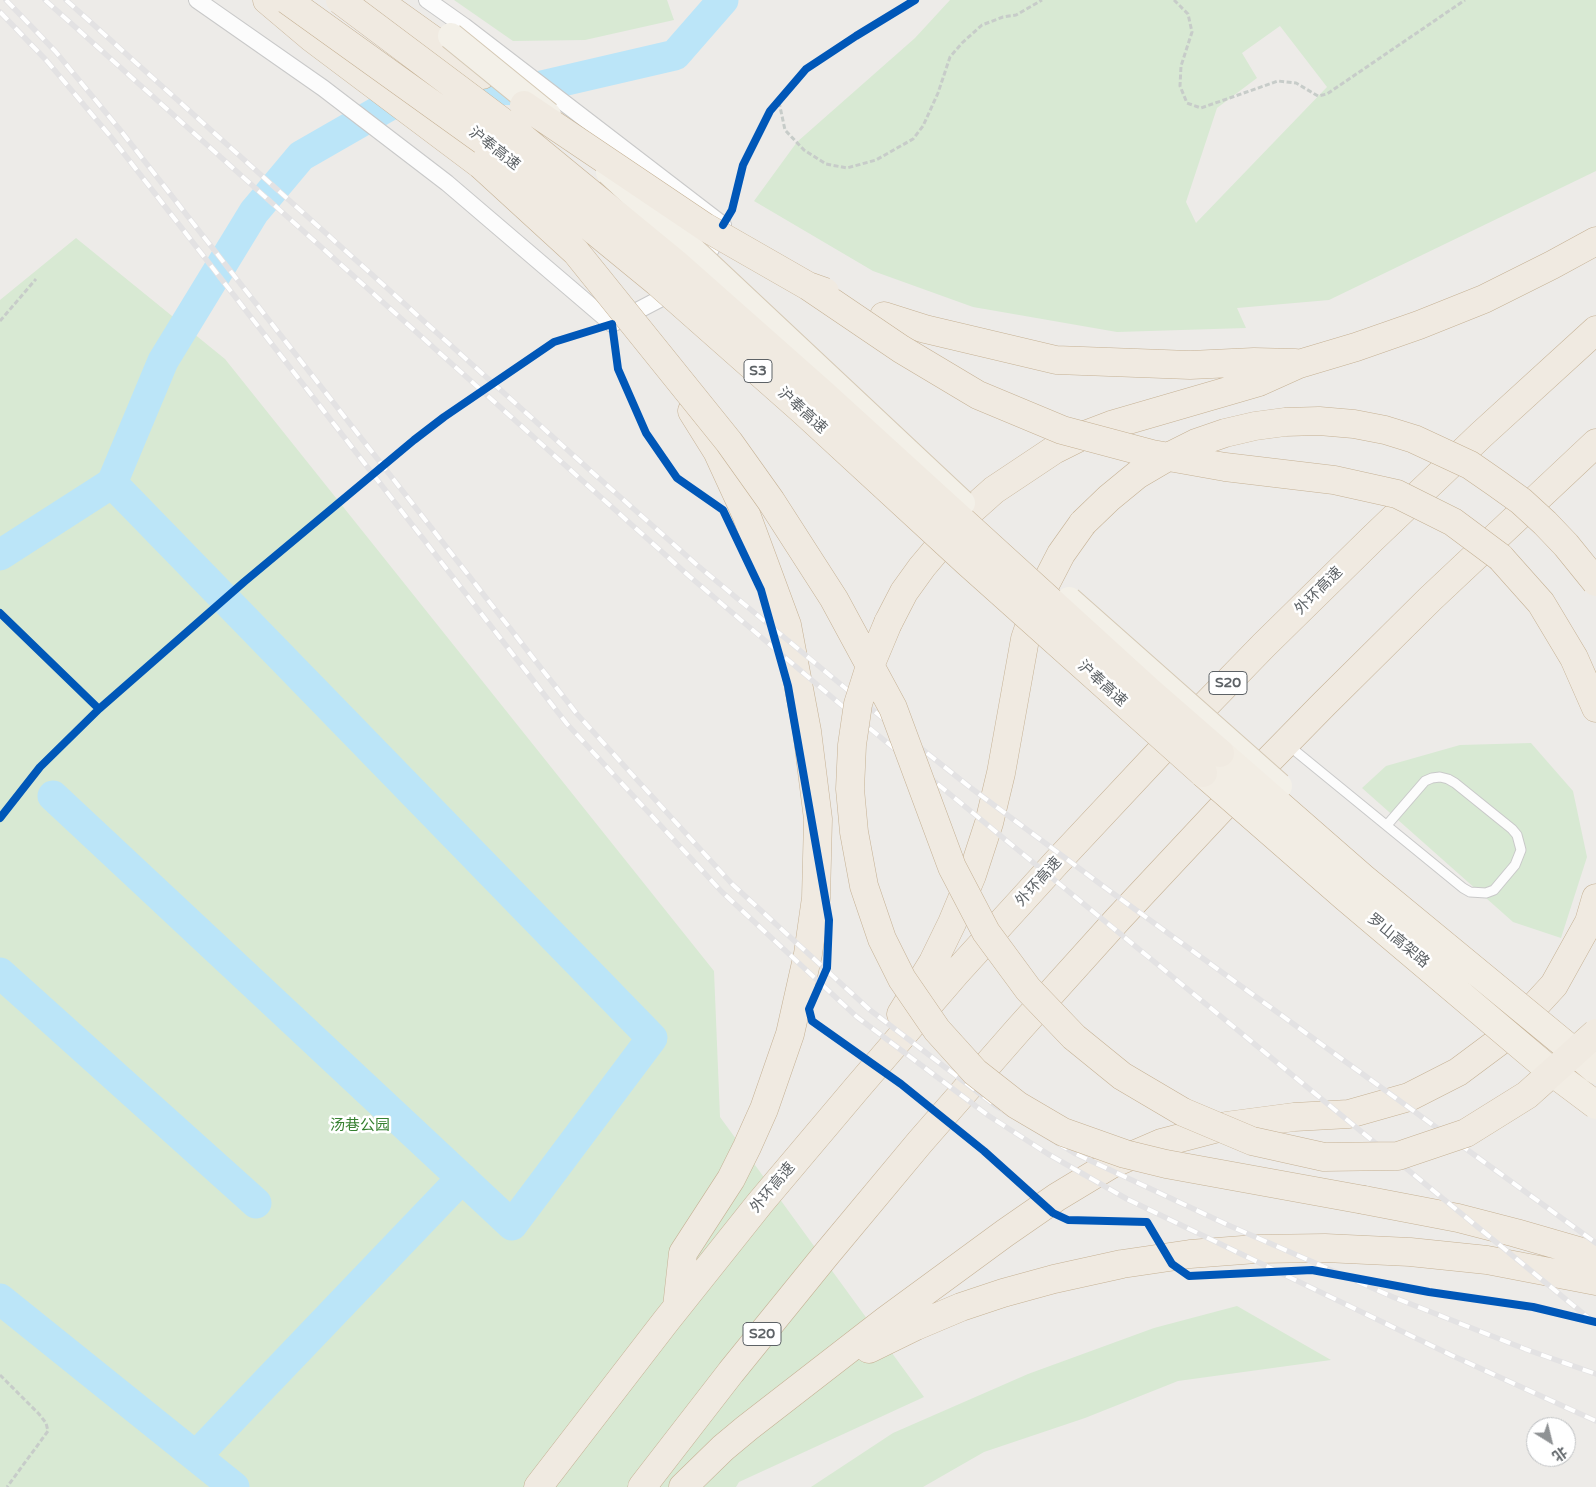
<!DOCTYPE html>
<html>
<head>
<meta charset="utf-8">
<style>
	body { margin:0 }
	#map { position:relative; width:1596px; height:1487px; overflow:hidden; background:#edebe8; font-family:"Varela Round","Noto Sans SC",sans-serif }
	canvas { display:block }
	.north { position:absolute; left:1526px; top:1417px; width:50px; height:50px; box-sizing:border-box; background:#fff; border:1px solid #bec0c2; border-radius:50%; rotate:144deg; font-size:14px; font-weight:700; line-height:20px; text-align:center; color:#5d6266 }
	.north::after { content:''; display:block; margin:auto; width:18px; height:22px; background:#8f9294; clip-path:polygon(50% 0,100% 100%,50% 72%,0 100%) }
</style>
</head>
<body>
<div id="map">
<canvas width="1596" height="1487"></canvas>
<div class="north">北</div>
</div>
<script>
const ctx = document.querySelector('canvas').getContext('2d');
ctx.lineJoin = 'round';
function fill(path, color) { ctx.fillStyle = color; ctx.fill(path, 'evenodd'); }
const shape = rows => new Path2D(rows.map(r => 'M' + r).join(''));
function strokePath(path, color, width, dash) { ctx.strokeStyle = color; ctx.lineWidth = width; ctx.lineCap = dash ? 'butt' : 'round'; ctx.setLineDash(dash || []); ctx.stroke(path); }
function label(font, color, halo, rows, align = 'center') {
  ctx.font = font + ' "Varela Round","Noto Sans SC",sans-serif'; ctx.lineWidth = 5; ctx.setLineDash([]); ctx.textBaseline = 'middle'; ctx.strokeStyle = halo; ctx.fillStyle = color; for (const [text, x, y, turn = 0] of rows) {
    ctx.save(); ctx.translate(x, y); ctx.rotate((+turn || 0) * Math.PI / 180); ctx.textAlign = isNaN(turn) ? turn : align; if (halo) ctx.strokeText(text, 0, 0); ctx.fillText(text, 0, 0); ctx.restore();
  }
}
fill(shape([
	[454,0,667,0,674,20,585,40,513,41],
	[950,0,1596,0,1596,171,1329,300,1237,308,1246,328,1117,332,973,307,873,271,754,201,797,142,915,38],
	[1280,26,1327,87,1196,223,1186,202,1217,108,1257,78,1242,53],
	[76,238,225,359,714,971,720,1117,924,1397,739,1482,736,1487,0,1487,0,300],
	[1531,743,1573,791,1587,857,1561,938,1513,922,1362,788,1386,766,1460,745],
	[1237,1306,1331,1360,1178,1381,1085,1418,984,1452,923,1487,811,1487,893,1433,1028,1374,1154,1328]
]), '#d8e9d3');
strokePath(shape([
	[0,555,112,483,163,361,254,212,301,156,409,94,448,88,524,90,675,55,723,0],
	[53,796,512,1225,652,1038,112,483],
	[0,973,256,1203],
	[0,1299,234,1487],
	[196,1456,462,1178]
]), '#bbe5f8', 31);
const service = shape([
	[1288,745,1463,888,1470,892,1486,893,1494,890,1515,865,1521,850,1517,835,1512,829,1455,783,1448,779,1440,777,1432,778,1425,781,1387,825]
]);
const minor = shape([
	[197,0,323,88,447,183,612,324,677,290],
	[427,0,464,26,723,225,711,249,697,265]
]);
const motorway = shape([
	[267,0,312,38,481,165],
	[377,0,482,75],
	[884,316,925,329,1056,360,1190,365,1254,362,1295,363],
	[1500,557,1541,603,1574,658,1596,708],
	[888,623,904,592,922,567,966,515,994,490,1054,450,1082,436,1111,425,1259,382,1299,364,1356,347,1419,325,1484,299,1552,265,1596,241],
	[901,1014,933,962,952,923,972,875,989,823,1001,773,1025,639,1034,612,1046,583,1061,554,1083,523],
	[1364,1200,1458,1218,1516,1233,1596,1256],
	[677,1307,683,1253,731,1179,747,1147,764,1109,790,1034,808,954,816,898,818,819,807,731,787,625,746,514,717,451,692,411],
	[869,1349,916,1326,961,1307,1003,1293,1054,1279,1122,1264,1190,1254,1256,1249,1325,1248,1410,1252,1487,1260,1596,1281],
	[538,1487,666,1321,760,1203,857,1088,955,974,1056,863,1159,753,1264,645,1372,539,1481,435,1596,330],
	[642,1487,731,1372,825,1256,920,1142,1018,1030,1118,919,1220,810,1324,704,1430,599,1596,443],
	[683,1487,723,1448,747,1428,885,1321,1005,1233,1057,1197,1110,1165,1161,1143,1226,1126,1294,1117,1349,1114,1409,1097,1458,1072,1509,1034,1554,985,1589,922,1596,898]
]);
strokePath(service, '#c9c9c9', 11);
strokePath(minor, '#c9c9c9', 18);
strokePath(motorway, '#c5b194', 29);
strokePath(shape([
	[1174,0,1188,14,1192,32,1181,66,1180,86,1187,103,1201,108,1278,81,1296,83,1318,96,1327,94,1465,0],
	[779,102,785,130,804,150,826,164,847,168,876,160,913,139,923,126,938,93,950,57,962,43,982,25,1003,17,1016,15,1042,0],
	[0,321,36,279],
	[0,1375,39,1414,46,1423,48,1431,7,1487]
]), '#c7ccc9', 3, [5, 2.5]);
strokePath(service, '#fcfcfc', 9);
strokePath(minor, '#fcfcfc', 16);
strokePath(motorway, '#f0eae1', 28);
const rail = shape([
	[6,0,55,51,121,131,577,714,732,884,870,1010,996,1106,1074,1153,1228,1225,1393,1297,1525,1349,1596,1374],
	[45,0,689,576,840,704,1596,1324],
	[66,0,592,472,697,565,850,692,971,788,1107,889,1596,1243],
	[0,12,46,60,111,137,567,724,722,892,857,1017,989,1116,1048,1154,1127,1199,1451,1355,1596,1421]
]);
strokePath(rail, '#e3e2e3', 5.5);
strokePath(rail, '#fff', 4, [11]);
const primaryBridge = shape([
	[451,36,548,115],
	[609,172,962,503],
	[1069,600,1279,786]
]);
const trunkBridge = shape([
	[1220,753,1363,878,1596,1070],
	[1203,773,1345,897,1552,1072,1596,1105]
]);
const motorwayBridge = shape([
	[287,0,496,150,657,282,803,411,967,562,1203,773],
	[340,0,512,129,675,263,823,394,1149,691,1220,753],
	[524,105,705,227,808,286,825,292],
	[481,165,576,252,729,442,771,501,834,599,893,708,952,867,986,932,1028,989,1074,1037,1122,1076,1183,1112,1252,1141,1324,1157,1398,1156,1466,1133,1527,1095,1596,1033],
	[808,286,901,349,978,395,1062,430,1152,454,1225,467,1334,480,1397,494,1453,522,1500,557],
	[1083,523,1109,498,1137,475,1166,458,1196,443,1225,433,1255,426,1285,422,1319,421,1354,424,1385,430,1414,439,1470,465,1496,483,1521,501,1545,523,1566,545,1596,582],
	[888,623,870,666,858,704,852,745,850,789,854,832,864,886,882,939,902,979,937,1030,975,1072,1017,1105,1063,1132,1125,1154,1166,1164,1364,1200]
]);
strokePath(primaryBridge, '#d5c9b5', 28, []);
strokePath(trunkBridge, '#c5b194', 29, []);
strokePath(motorwayBridge, '#c5b194', 29, []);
strokePath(primaryBridge, '#f3f0e8', 26);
strokePath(trunkBridge, '#f2ede4', 28);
strokePath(motorwayBridge, '#f0eae1', 28);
strokePath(shape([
	[723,225,732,210,743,165,770,111,806,69,856,36,915,0],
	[0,613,99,709],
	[0,818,40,767,99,709,244,582,414,440,444,417,554,342,612,324,618,369,646,433,677,478,723,510,761,590,788,686,829,920,827,968,809,1009,812,1021,901,1084,984,1151,1053,1213,1068,1220,1147,1222,1172,1264,1189,1276,1312,1270,1429,1292,1533,1307,1596,1322]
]), '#0057b8', 8);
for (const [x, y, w] of [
	[758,371,28],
	[1228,683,38],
	[762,1334,38]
]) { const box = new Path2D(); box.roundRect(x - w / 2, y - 11.5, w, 23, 4); ctx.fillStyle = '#fff'; ctx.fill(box); strokePath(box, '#5d6266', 1); }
label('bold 14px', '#5d6266', null, [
	["S3",758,371],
	["S20",1228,683],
	["S20",762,1334]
]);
label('15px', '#5d6266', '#fff', [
	["沪奉高速",494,149,38],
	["沪奉高速",802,411,42],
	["外环高速",1319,591,-45],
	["沪奉高速",1102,684,42],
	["外环高速",1039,882,-48],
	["罗山高架路",1398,941,40],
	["外环高速",773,1188,-50]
]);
label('15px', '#378131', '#fff', [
	["汤巷公园",360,1126]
]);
</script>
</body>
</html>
